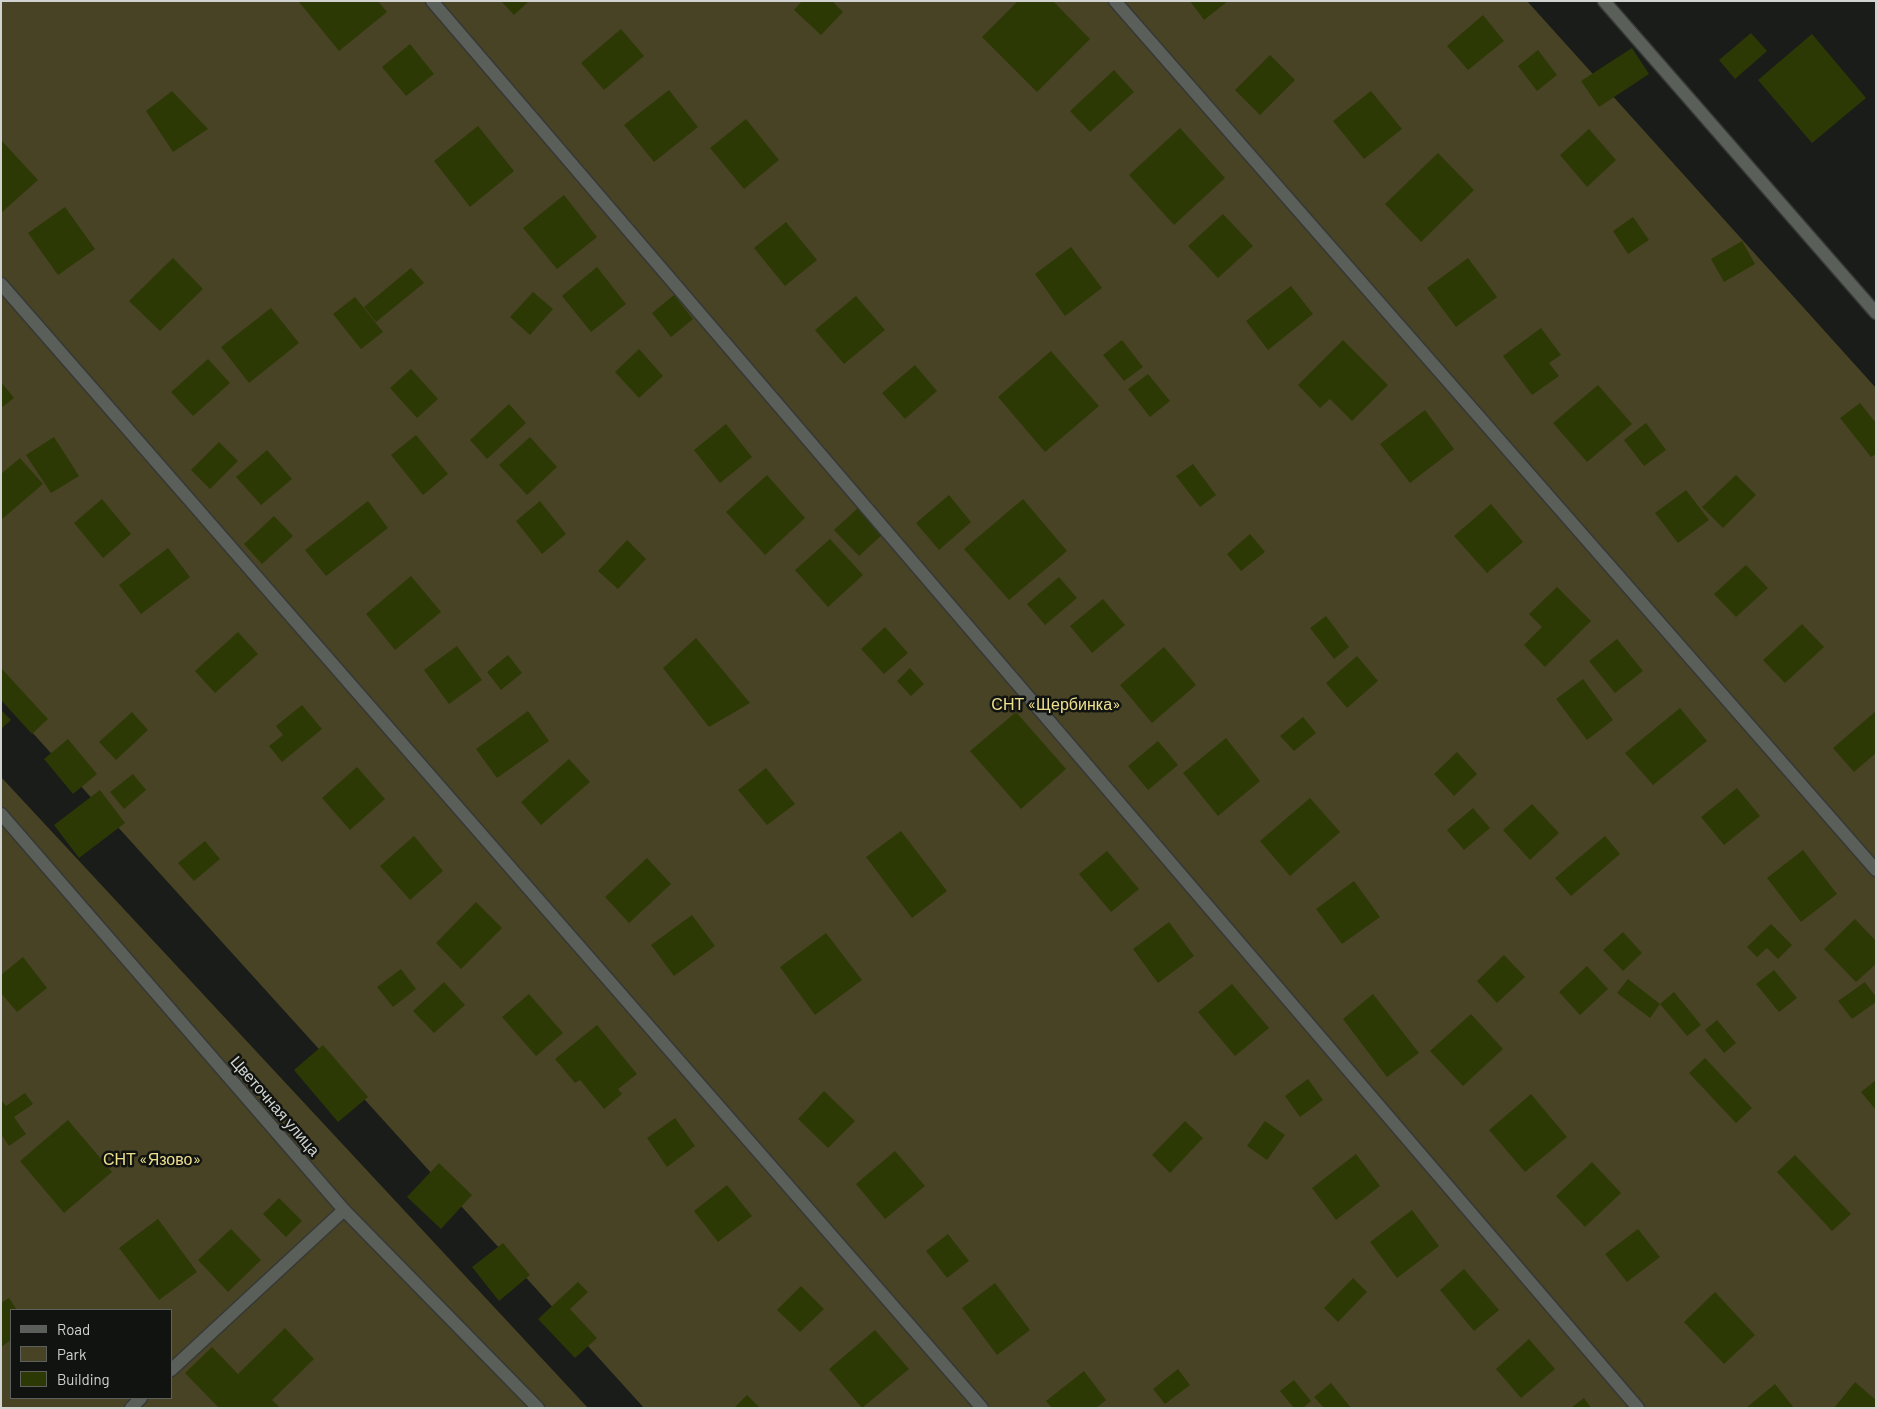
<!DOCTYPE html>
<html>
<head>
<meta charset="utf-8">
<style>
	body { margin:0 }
	#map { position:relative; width:1877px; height:1409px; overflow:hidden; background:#191c18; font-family:Barlow,sans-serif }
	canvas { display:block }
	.frame { position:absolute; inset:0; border:2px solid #d0d3d0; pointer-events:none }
	.legend { position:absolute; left:10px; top:1309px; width:162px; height:90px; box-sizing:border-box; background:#101310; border:1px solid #5d605d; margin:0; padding:6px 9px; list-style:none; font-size:15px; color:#d0d3d0 }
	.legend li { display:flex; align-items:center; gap:10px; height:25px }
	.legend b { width:25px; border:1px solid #5d605d }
</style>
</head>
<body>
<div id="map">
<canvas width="1877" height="1409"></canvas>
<div class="frame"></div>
<ul class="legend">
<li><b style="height:6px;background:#5a5f5a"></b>Road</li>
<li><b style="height:14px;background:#484324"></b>Park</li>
<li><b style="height:14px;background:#2d3905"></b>Building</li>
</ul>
</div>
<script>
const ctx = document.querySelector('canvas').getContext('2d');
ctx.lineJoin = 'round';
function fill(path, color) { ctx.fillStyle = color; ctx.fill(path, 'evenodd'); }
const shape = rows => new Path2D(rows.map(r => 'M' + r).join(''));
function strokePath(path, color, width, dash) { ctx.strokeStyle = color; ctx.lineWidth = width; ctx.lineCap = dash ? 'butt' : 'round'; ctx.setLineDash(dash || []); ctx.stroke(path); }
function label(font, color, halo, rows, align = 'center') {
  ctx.font = font + ' Barlow,sans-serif'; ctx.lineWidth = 5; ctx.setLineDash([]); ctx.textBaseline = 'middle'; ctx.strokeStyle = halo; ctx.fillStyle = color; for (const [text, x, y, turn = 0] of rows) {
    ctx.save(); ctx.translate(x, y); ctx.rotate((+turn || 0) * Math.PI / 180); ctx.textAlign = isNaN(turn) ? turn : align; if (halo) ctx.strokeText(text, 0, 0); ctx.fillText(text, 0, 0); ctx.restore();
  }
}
fill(shape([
	[1,1,1527,1,1876,388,1876,1408,644,1408,1,698],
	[1,777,588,1408,1,1408],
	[11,1310,171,1310,171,1398,11,1398]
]), '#484324');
fill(shape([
	[300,1,378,1,387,12,339,51,299,2],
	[501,1,529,1,514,15],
	[802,1,832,1,843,12,821,35,794,10],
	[1018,1,1053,1,1090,39,1037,92,982,37],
	[1190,1,1228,1,1204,20],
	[1483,15,1504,41,1468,70,1447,46],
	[621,29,644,56,604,90,581,63],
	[1751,33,1767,51,1735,79,1719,60],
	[1812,34,1866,98,1812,143,1758,80],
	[410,44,434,74,406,96,382,67],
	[1632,48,1649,74,1599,107,1581,81],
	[1538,50,1557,75,1537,91,1518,66],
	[1270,55,1295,80,1260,115,1235,90],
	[1114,70,1134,92,1090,132,1070,111],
	[669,90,698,127,654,162,624,125],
	[172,91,208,129,173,152,146,111],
	[1371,91,1402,129,1364,159,1333,121],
	[746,119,779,160,744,189,710,148],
	[478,126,514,171,470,207,434,161],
	[1180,128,1225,178,1174,225,1129,175],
	[1589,129,1616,160,1587,187,1560,155],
	[1,140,38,180,1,213],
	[1438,153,1474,190,1421,242,1385,204],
	[564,195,597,237,557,269,523,228],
	[65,207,95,249,58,275,28,233],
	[1223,214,1253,246,1218,278,1188,246],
	[1633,217,1649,240,1628,254,1613,231],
	[786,222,817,260,785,286,754,248],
	[1742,241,1755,264,1724,282,1711,259],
	[1071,247,1102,288,1065,316,1035,274],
	[173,258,203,289,160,331,129,301],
	[1468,258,1497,297,1456,327,1427,288],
	[597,267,626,304,591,332,562,296],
	[411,268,424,283,376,322,364,307],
	[1291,286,1313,314,1268,350,1246,321],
	[533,292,553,309,530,335,510,317],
	[674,295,693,319,671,337,652,313],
	[856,296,885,330,844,364,815,330],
	[355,297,383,332,361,349,333,314],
	[271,308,299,343,249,383,221,347],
	[1541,328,1561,355,1549,363,1559,376,1532,395,1503,356],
	[1122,340,1143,367,1124,381,1103,355],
	[1343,340,1388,385,1352,421,1330,399,1320,408,1298,385],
	[639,349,663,376,639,398,615,372],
	[1051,351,1099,406,1045,452,998,397],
	[208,359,230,383,193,416,171,392],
	[915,365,937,391,905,419,882,393],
	[411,369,438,399,417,418,390,388],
	[1148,374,1170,401,1150,417,1128,389],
	[1,382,14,398,1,408],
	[1598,385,1632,424,1587,462,1553,423],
	[1860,403,1876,423,1876,454,1871,457,1840,418],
	[509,404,526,423,487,459,470,440],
	[1425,410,1454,449,1410,483,1380,444],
	[1646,423,1666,450,1644,466,1624,440],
	[726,424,752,457,720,483,694,450],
	[416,435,448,474,423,495,391,455],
	[54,437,79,476,51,493,26,455],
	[530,437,557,467,527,495,499,465],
	[219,442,238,461,210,489,191,470],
	[267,450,292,479,261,505,236,477],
	[20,458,43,484,1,520,1,474],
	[1193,464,1216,495,1200,507,1176,476],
	[767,475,805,518,765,555,726,512],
	[1736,475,1756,495,1723,528,1702,507],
	[1686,490,1709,520,1678,543,1655,513],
	[949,495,971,522,939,550,916,523],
	[102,499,131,534,103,558,74,523],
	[1023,499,1067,551,1009,600,964,549],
	[368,501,388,528,326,576,305,550],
	[540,501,566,534,542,554,516,521],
	[1491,504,1523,542,1487,573,1454,536],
	[860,506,884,533,859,556,834,530],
	[274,516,293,536,262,564,244,544],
	[1250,534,1265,552,1241,571,1227,554],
	[830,539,863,575,828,607,795,570],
	[627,540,646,559,618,589,598,571],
	[168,548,190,577,141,614,119,585],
	[1746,565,1768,588,1736,617,1714,594],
	[411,576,441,612,395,650,366,614],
	[1059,577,1077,598,1045,625,1027,604],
	[1557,587,1591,621,1545,667,1524,645,1542,627,1529,614],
	[1103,599,1125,625,1092,653,1070,626],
	[1326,616,1349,647,1334,659,1310,628],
	[1802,624,1824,647,1785,683,1763,660],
	[885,627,908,653,884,674,861,649],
	[238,632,258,654,215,693,195,671],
	[696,638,750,703,709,727,663,668],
	[1617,639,1643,671,1615,693,1589,661],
	[457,646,482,680,449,704,424,670],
	[1164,647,1196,685,1152,723,1120,685],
	[508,655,522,673,501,690,487,672],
	[1357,656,1378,681,1347,708,1326,683],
	[1,668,48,719,32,734,1,700],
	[910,668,924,684,911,696,897,681],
	[1583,679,1613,720,1587,740,1556,699],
	[302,705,322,729,282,762,269,746,283,735,276,726],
	[1680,708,1707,741,1653,785,1625,753],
	[1,710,11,720,1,729],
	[528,711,549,741,497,778,476,749],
	[1876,711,1876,753,1854,772,1833,748],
	[132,712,148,730,116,760,99,742],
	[1016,712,1066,769,1021,809,970,751],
	[1303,717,1316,733,1294,751,1280,736],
	[1226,738,1260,781,1218,816,1183,773],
	[68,739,97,774,73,794,44,759],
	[1158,741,1178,765,1148,790,1128,766],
	[1457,752,1477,774,1454,796,1434,774],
	[569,759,590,782,541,825,521,802],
	[357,767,385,799,350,830,322,798],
	[766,768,795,804,767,825,738,790],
	[133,774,146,790,124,809,110,792],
	[1737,788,1760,816,1724,845,1701,817],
	[100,790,125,823,79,858,54,825],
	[1310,798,1340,832,1290,876,1260,841],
	[1532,804,1559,833,1530,860,1503,830],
	[1473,808,1490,828,1464,850,1447,830],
	[901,831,947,891,912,918,866,857],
	[414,836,443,871,410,900,380,866],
	[1605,836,1620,854,1571,896,1555,878],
	[205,841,220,859,194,881,178,863],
	[1803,850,1837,894,1801,922,1767,878],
	[1107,851,1139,889,1111,912,1079,874],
	[647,858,671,884,629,923,605,897],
	[1354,881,1380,917,1342,944,1316,909],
	[476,902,502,928,461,969,436,943],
	[692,915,715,946,674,976,651,945],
	[1855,919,1876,941,1876,964,1856,982,1824,949],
	[1169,922,1194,956,1158,983,1133,949],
	[1771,924,1792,945,1778,959,1767,948,1757,957,1747,947],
	[1623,932,1642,953,1623,971,1603,950],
	[826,933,862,980,815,1015,780,967],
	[1504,955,1525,977,1497,1003,1477,981],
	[23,957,47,988,17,1012,1,993,1,975],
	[1587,966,1608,989,1580,1015,1559,992],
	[401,969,416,989,393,1007,377,987],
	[1774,970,1797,998,1779,1012,1756,984],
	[1628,979,1660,1004,1650,1018,1617,993],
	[444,982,465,1005,434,1033,413,1011],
	[1865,982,1876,997,1876,1002,1852,1019,1838,1001],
	[1232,984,1269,1028,1235,1056,1198,1012],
	[1674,992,1701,1025,1687,1036,1660,1004],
	[529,994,563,1033,536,1056,502,1017],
	[1373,994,1419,1053,1387,1077,1343,1019],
	[1471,1014,1503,1049,1463,1086,1430,1051],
	[1717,1020,1736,1043,1724,1053,1705,1030],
	[597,1025,637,1074,618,1089,622,1094,604,1109,580,1080,575,1083,555,1059],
	[323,1045,368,1097,338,1122,294,1070],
	[1705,1058,1752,1108,1736,1123,1689,1073],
	[1308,1079,1323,1100,1300,1117,1285,1096],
	[1876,1080,1876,1110,1861,1092],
	[824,1091,855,1121,828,1148,798,1119],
	[25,1093,33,1104,14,1117,26,1134,9,1146,1,1134,1,1100,6,1106],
	[1531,1094,1567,1137,1525,1172,1489,1130],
	[675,1118,695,1146,667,1167,647,1138],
	[68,1120,112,1172,64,1213,20,1161],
	[1185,1121,1203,1138,1170,1173,1152,1155],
	[1265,1121,1285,1135,1267,1160,1247,1146],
	[895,1151,925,1186,885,1219,856,1184],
	[1356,1154,1380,1186,1336,1220,1312,1188],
	[1795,1155,1851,1214,1832,1231,1777,1172],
	[1592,1162,1621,1193,1585,1227,1556,1196],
	[439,1163,472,1195,441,1229,407,1197],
	[727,1185,752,1216,718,1242,694,1211],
	[279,1198,302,1221,286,1237,263,1214],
	[1412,1210,1439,1246,1397,1278,1370,1242],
	[158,1219,197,1272,159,1300,119,1248],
	[231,1229,261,1260,228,1292,198,1260],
	[1638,1229,1660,1257,1627,1282,1605,1254],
	[948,1234,969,1261,947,1278,926,1251],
	[503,1243,530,1275,499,1301,472,1267],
	[1464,1269,1499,1310,1474,1331,1440,1290],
	[1353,1278,1367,1292,1338,1322,1324,1308],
	[578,1282,588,1292,570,1309,597,1338,575,1358,538,1319],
	[995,1283,1030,1330,997,1355,962,1308],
	[801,1286,824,1309,800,1332,777,1310],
	[1715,1292,1755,1335,1724,1364,1684,1322],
	[9,1298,17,1310,11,1310,11,1340,1,1347,1,1303],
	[285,1328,314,1359,272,1400,280,1408,219,1408,185,1373,212,1347,238,1374],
	[875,1330,909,1369,862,1408,829,1369],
	[1529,1339,1555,1369,1521,1398,1496,1369],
	[1178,1369,1190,1385,1165,1404,1153,1389],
	[1084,1371,1106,1400,1096,1408,1052,1408,1046,1401],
	[1294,1380,1311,1401,1303,1408,1294,1408,1280,1391],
	[1855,1382,1876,1400,1876,1408,1834,1408],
	[1331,1383,1351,1408,1324,1408,1314,1397],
	[1775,1384,1794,1408,1746,1408],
	[747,1395,760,1408,734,1408],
	[1584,1398,1591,1408,1571,1408]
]), '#2d3905');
const lane = shape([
	[432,1,1638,1408],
	[1115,1,1876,870],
	[1604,1,1876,313],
	[1,284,982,1408],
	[171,1370,344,1210],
	[131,1408,141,1398]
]);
const street = shape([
	[1,814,344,1210,538,1408]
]);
strokePath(lane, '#363835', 15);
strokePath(street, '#363835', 15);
strokePath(lane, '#5a5f5a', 12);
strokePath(street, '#5a5f5a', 12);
label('16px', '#efe08e', '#101310', [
	["СНТ «Щербинка»",1056,705],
	["СНТ «Язово»",152,1160]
]);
label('16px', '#d0d3d0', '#101310', [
	["Цветочная улица",275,1106,49]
]);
</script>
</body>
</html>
